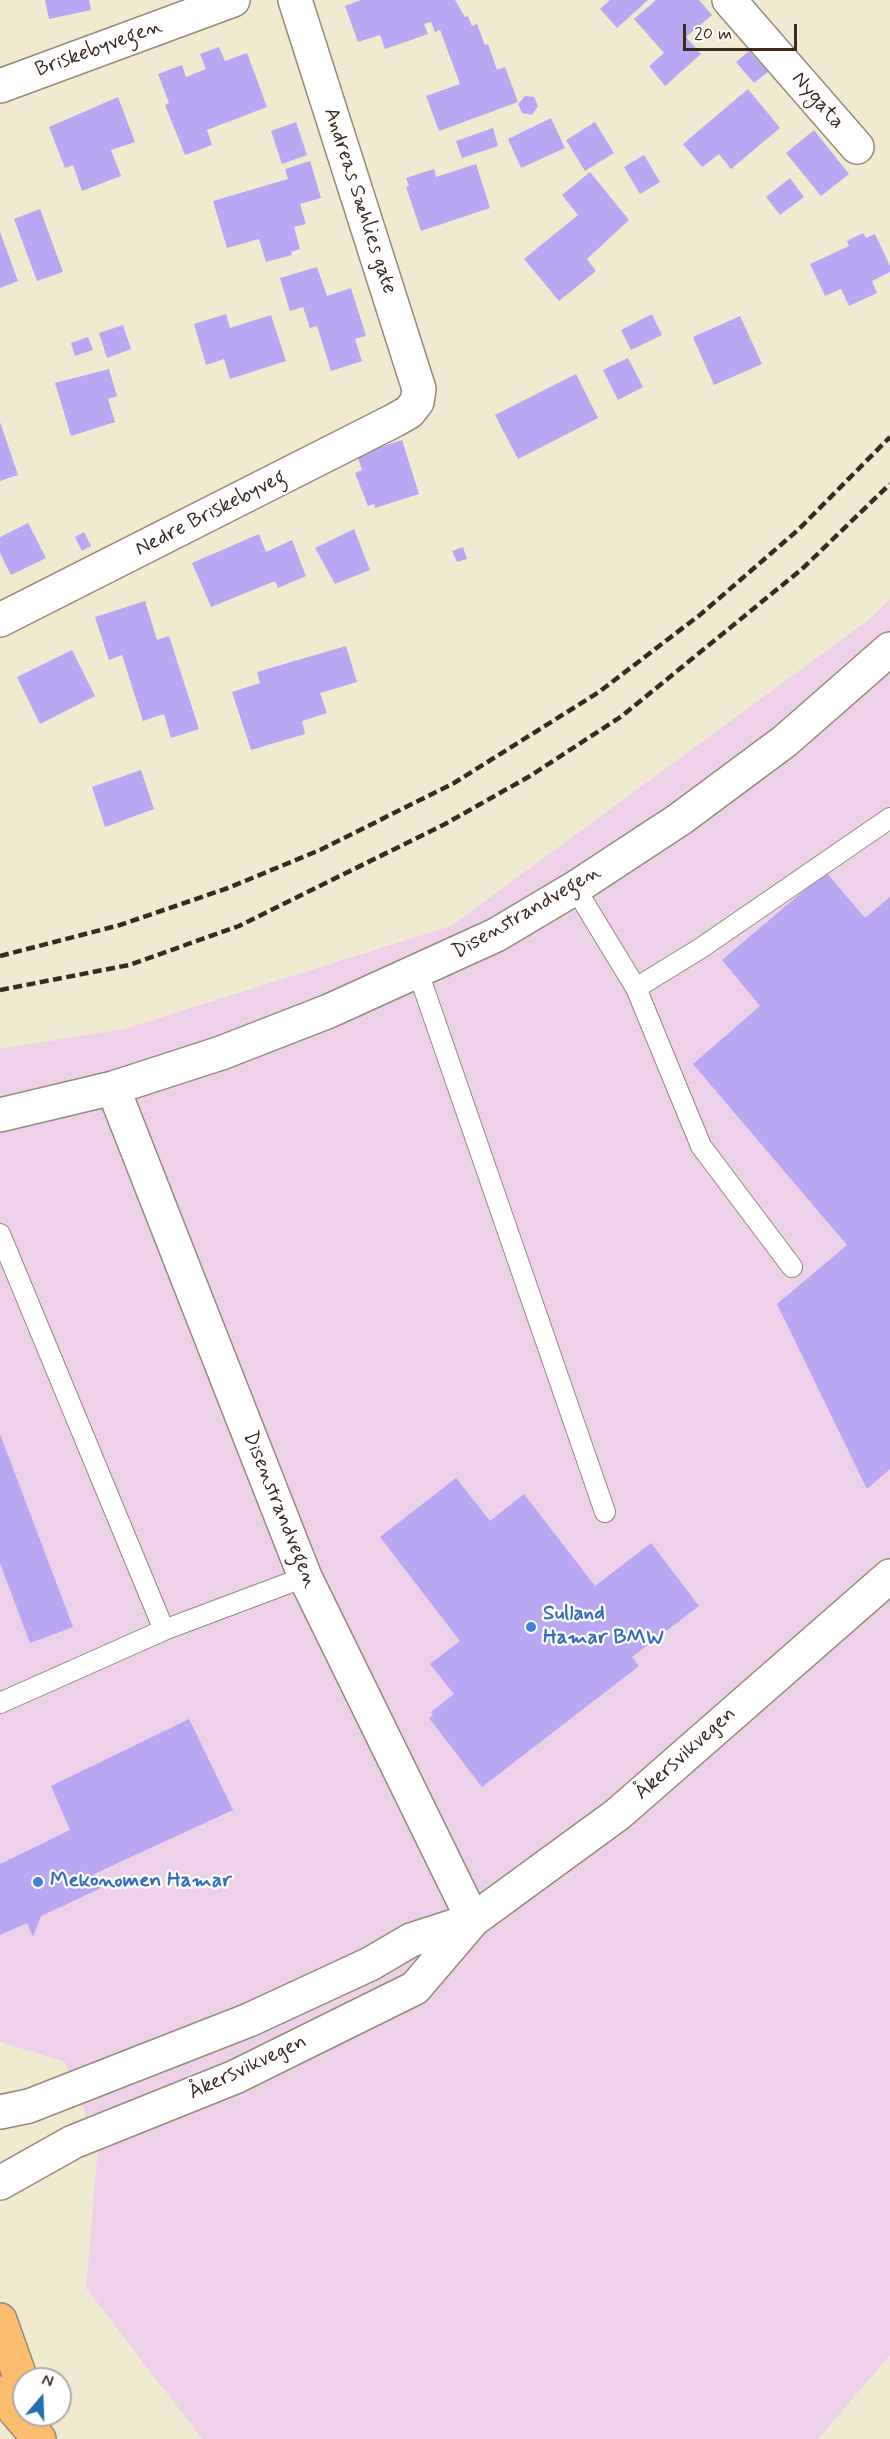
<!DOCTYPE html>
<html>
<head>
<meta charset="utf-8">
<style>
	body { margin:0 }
	#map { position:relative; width:890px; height:2439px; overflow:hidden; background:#f0ead0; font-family:Mynerve,sans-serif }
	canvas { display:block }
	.north { position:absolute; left:12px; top:2367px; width:60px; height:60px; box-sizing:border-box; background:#fff; border:2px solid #b1aaa5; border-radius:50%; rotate:19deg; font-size:16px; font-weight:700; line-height:24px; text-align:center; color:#3b2a1e }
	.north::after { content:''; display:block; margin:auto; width:21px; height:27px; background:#1f6fb2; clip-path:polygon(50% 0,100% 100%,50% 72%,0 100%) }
	.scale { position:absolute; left:683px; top:24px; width:114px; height:27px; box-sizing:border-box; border:3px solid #3b2a1e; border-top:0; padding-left:8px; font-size:18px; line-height:21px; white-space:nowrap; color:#3b2a1e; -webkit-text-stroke:4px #fff; paint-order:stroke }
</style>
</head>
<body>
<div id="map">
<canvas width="890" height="2439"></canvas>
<div class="north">N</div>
<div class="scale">20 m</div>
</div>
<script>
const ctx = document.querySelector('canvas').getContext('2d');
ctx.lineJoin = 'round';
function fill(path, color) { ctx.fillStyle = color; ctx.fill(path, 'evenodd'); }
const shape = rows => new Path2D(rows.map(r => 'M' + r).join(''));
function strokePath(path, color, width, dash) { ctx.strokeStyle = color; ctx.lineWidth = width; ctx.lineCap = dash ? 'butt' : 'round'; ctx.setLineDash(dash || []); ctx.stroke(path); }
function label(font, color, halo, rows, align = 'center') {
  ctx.font = font + ' Mynerve,sans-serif'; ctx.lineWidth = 4.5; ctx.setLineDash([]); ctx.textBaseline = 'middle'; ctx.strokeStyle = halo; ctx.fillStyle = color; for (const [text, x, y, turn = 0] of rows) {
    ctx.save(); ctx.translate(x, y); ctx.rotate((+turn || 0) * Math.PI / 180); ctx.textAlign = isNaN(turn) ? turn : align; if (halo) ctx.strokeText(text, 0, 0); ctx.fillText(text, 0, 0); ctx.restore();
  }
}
fill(shape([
	[890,599,890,2355,818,2439,202,2439,86,2288,98,2146,65,2062,0,2042,0,1049,124,1029,451,926,871,618]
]), '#edd1e9');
fill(shape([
	[45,0,89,0,91,10,49,19],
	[361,0,455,0,465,17,468,16,472,26,477,24,485,45,488,44,497,70,505,67,518,102,439,131,426,96,460,84,440,30,435,32,431,22,424,24,428,34,385,49,380,35,358,42,345,6],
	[610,0,648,0,617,28,600,9],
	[656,0,699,0,712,15,686,37,701,54,665,86,649,66,664,53,634,19],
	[219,47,225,61,247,53,267,107,207,130,212,145,185,155,165,105,169,103,158,74,182,65,186,77,206,69,200,54],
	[749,51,768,72,754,83,736,62],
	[748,89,780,128,731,169,719,154,702,167,683,144],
	[525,96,534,97,538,106,532,115,522,113,518,104],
	[118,97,135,142,111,150,121,176,82,191,73,165,65,168,49,127],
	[551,118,565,148,521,168,508,139],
	[296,122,307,155,282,164,271,131],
	[595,122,614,153,585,171,566,140],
	[493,128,498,146,462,158,456,141],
	[814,130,849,174,821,196,786,153],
	[644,155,660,182,640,194,624,167],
	[310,161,321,198,300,204,306,224,294,227,300,249,291,252,292,255,266,262,259,239,227,248,213,201,288,179,285,169],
	[476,164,490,208,421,231,406,187,409,186,406,178,434,169,436,177],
	[590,172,629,220,587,259,596,271,559,301,524,259,578,215,562,195],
	[790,178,804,197,780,215,766,197],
	[40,209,63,272,37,281,14,219],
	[0,232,18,281,0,288],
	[863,233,866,238,875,234,890,266,890,272,872,281,877,293,849,306,841,289,825,296,810,264,849,246,847,241],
	[317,267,327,296,351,288,366,336,355,339,362,361,331,371,317,326,310,328,303,307,290,311,280,278],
	[226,314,230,328,271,315,286,361,230,379,224,359,206,365,194,324],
	[652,314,662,335,631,350,621,330],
	[740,316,762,364,714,385,693,337],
	[123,325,131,349,107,358,99,333],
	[88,337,93,350,75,356,71,343],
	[628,358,643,387,618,400,603,370],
	[109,369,117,396,108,399,115,422,71,436,55,383],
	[576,374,598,418,518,459,495,415],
	[0,422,18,475,0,481],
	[402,440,419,494,375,508,374,504,368,506,355,473,362,470,357,455],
	[28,523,46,558,11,575,0,553,0,537],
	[354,529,370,570,335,584,315,548],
	[84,532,91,546,82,551,75,537],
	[259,534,266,552,292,540,306,576,278,588,275,581,211,607,192,563],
	[463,547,467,559,457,562,452,551],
	[145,601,157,640,169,636,199,729,171,738,164,714,143,721,122,655,109,660,95,617],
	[346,646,357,682,320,693,327,713,302,721,305,734,251,750,232,692,260,683,257,672],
	[72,650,95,696,40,724,17,677],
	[141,770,154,809,105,827,92,787],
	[826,872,865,918,890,897,890,1469,867,1489,777,1304,847,1245,693,1064,760,1006,722,960],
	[0,1434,73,1627,30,1643,0,1563],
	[456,1478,490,1521,524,1494,595,1586,651,1543,699,1606,632,1657,639,1666,482,1787,429,1718,433,1715,431,1712,454,1694,430,1664,460,1641,380,1537],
	[189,1719,233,1810,94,1874,101,1888,41,1916,33,1937,27,1923,0,1935,0,1864,70,1830,51,1786]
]), '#b9a7f3');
const service = shape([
	[575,888,636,988,701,948,890,818],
	[418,972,605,1512],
	[636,988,701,1146,792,1267],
	[0,1234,164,1630],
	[0,1703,164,1630,305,1577]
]);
const minor = shape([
	[729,0,857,147],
	[0,86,233,0],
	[0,620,395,420,409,412,417,402,419,389,295,0],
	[113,1088,305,1577,473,1920],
	[0,1115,113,1088,221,1053,329,1011,496,935,575,888,680,819,785,741,890,649]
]);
const tertiary = shape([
	[0,2112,29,2106,249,2020,370,1964,411,1940,473,1920],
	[0,2183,73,2142,235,2077,415,1988,473,1920,618,1814,890,1576]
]);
const primary = shape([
	[0,2320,24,2388],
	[0,2393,39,2439]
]);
strokePath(service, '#968a77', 22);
strokePath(minor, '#968a77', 36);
strokePath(tertiary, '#968a77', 36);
strokePath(primary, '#968a77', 36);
strokePath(service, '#fff', 20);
strokePath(minor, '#fff', 33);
strokePath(tertiary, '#fff', 33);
strokePath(primary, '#fcbd6f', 33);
strokePath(shape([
	[0,956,120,925,228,888,320,850,454,783,599,692,701,614,798,530,890,437],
	[0,990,129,965,239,926,445,824,530,776,622,716,802,569,890,484]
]), '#3b2a1e', 4.5, [9, 4.5]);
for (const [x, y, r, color] of [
	[531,1627,6,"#3f7fe0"],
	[38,1882,6,"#3f7fe0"]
]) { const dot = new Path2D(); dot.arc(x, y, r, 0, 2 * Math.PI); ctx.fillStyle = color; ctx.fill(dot); strokePath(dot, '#fff', 2); }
label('21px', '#3b2a1e', '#fff', [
	["Briskebyvegen",99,49,-20],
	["Nygata",817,101,49],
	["Andreas Sæhlies gate",359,201,72],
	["Nedre Briskebyveg",211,514,-27],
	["Disenstrandvegen",527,913,-30],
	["Disenstrandvegen",279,1510,68],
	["Åkersvikvegen",686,1754,-42],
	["Åkersvikvegen",248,2068,-25]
]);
label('bold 21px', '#366cbe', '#fff', [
	["Sulland",543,1615],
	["Hamar BMW",543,1639],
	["Mekonomen Hamar",50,1882]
], 'left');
</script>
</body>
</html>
